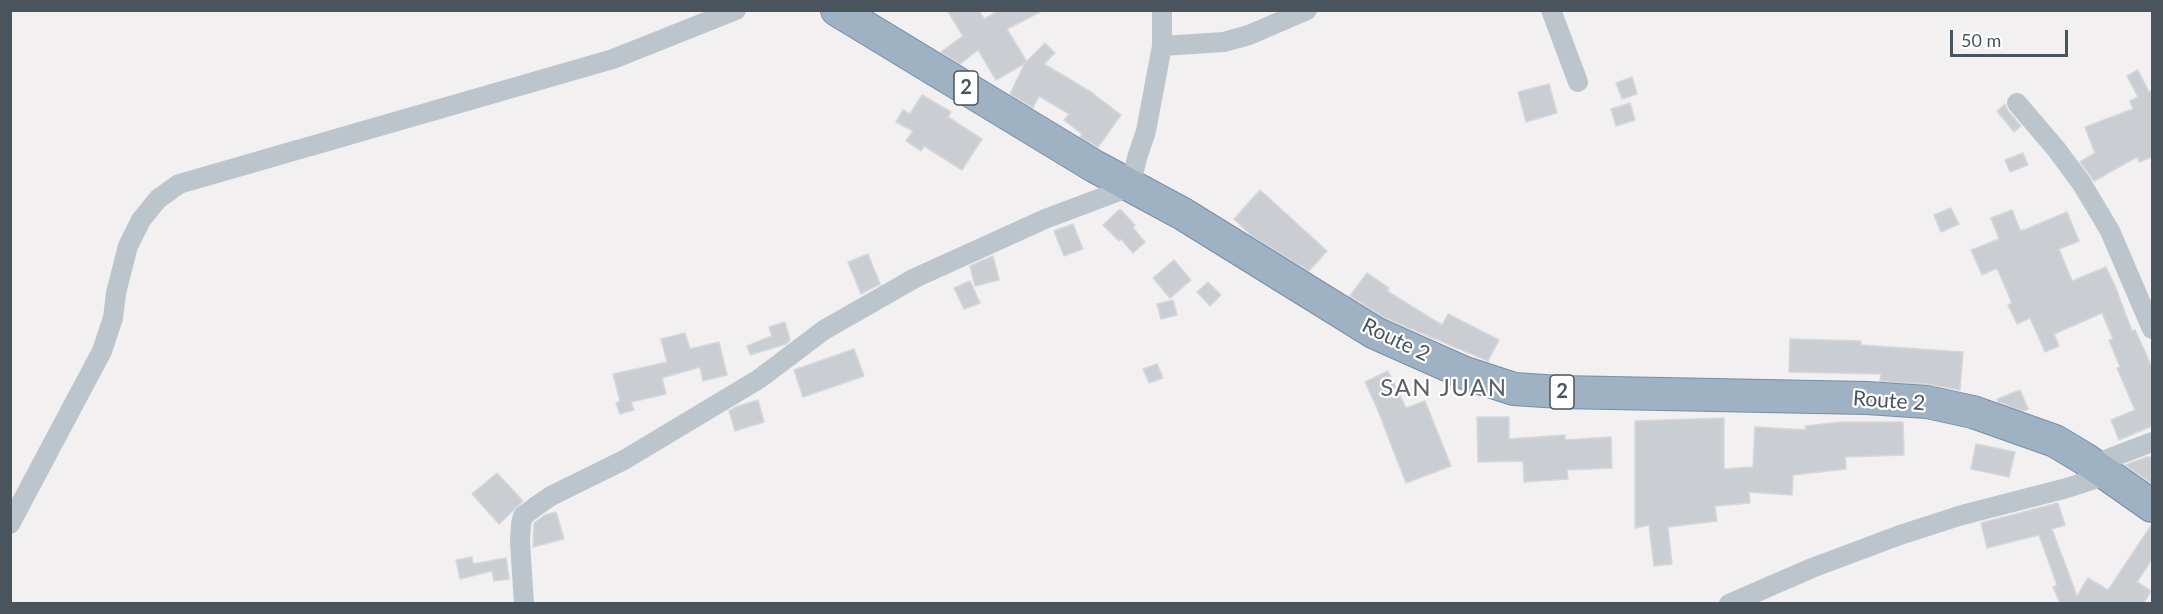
<!DOCTYPE html>
<html>
<head>
<meta charset="utf-8">
<style>
	body { margin:0 }
	#map { position:relative; width:2163px; height:614px; overflow:hidden; background:#f2f0f0; font-family:Lato,sans-serif }
	canvas { display:block }
	.frame { position:absolute; inset:0; border:12px solid #49545c; pointer-events:none }
	.scale { position:absolute; left:1950px; top:30px; width:118px; height:27px; box-sizing:border-box; border:3px solid #49545c; border-top:0; padding-left:8px; font-size:18px; line-height:21px; white-space:nowrap; color:#49545c; -webkit-text-stroke:4px #fff; paint-order:stroke }
</style>
</head>
<body>
<div id="map">
<canvas width="2163" height="614"></canvas>
<div class="frame"></div>
<div class="scale">50 m</div>
</div>
<script>
const ctx = document.querySelector('canvas').getContext('2d');
ctx.lineJoin = 'round';
function fill(path, color) { ctx.fillStyle = color; ctx.fill(path, 'evenodd'); }
const shape = rows => new Path2D(rows.map(r => 'M' + r).join(''));
function strokePath(path, color, width, dash) { ctx.strokeStyle = color; ctx.lineWidth = width; ctx.lineCap = dash ? 'butt' : 'round'; ctx.setLineDash(dash || []); ctx.stroke(path); }
function label(font, color, halo, rows, align = 'center') {
  ctx.font = font + ' Lato,sans-serif'; ctx.lineWidth = 4.5; ctx.setLineDash([]); ctx.textBaseline = 'middle'; ctx.strokeStyle = halo; ctx.fillStyle = color; for (const [text, x, y, turn = 0] of rows) {
    ctx.save(); ctx.translate(x, y); ctx.rotate((+turn || 0) * Math.PI / 180); ctx.textAlign = isNaN(turn) ? turn : align; if (halo) ctx.strokeText(text, 0, 0); ctx.fillText(text, 0, 0); ctx.restore();
  }
}
const building = shape([
	[947,10,979,10,984,19,1000,10,1044,10,1007,29,1027,62,996,80,978,50,960,64,941,52,963,36,947,10],
	[1045,43,1055,53,1044,64,1091,92,1121,115,1098,147,1080,137,1082,134,1064,120,1069,114,1039,96,1033,108,1010,94,1025,63,1045,43],
	[2138,70,2149,92,2152,90,2152,157,2139,162,2137,157,2094,181,2080,162,2095,153,2085,127,2133,109,2130,101,2138,97,2127,76,2138,70],
	[1632,77,1637,94,1622,99,1616,83,1632,77],
	[1549,84,1557,113,1526,122,1518,92,1549,84],
	[922,95,951,112,948,117,982,139,962,170,924,146,921,151,906,141,913,131,896,122,903,110,910,114,922,95],
	[1630,103,1635,120,1616,126,1611,109,1630,103],
	[2005,104,2008,111,2021,126,2014,132,1997,111,2005,104],
	[2023,153,2028,165,2010,172,2005,160,2023,153],
	[1260,190,1327,251,1309,271,1252,236,1234,219,1260,190],
	[1951,208,1959,224,1941,232,1934,215,1951,208],
	[1120,209,1135,225,1133,228,1145,242,1133,253,1121,239,1119,241,1103,225,1120,209],
	[2012,210,2020,230,2024,230,2067,212,2079,241,2059,249,2072,281,2106,267,2115,286,2132,331,2135,330,2152,367,2152,426,2119,440,2111,420,2135,410,2117,368,2120,367,2109,340,2113,339,2102,313,2054,334,2059,346,2045,352,2030,318,2017,324,2008,305,2012,303,1997,268,1982,275,1971,250,1999,239,1991,218,2012,210],
	[1073,224,1083,249,1064,256,1054,231,1073,224],
	[868,254,880,284,861,294,848,262,868,254],
	[993,256,999,280,975,286,970,266,993,256],
	[1174,260,1191,280,1170,298,1153,278,1174,260],
	[1367,273,1389,288,1387,291,1442,325,1448,314,1499,340,1488,361,1383,317,1350,296,1367,273],
	[970,281,980,303,964,309,954,288,970,281],
	[1208,282,1221,295,1210,306,1197,292,1208,282],
	[1173,300,1177,315,1161,319,1157,304,1173,300],
	[785,322,790,340,786,344,750,355,747,346,772,336,769,327,785,322],
	[685,333,690,349,719,342,727,375,703,381,700,367,662,378,666,394,631,402,634,410,620,414,616,403,620,401,613,374,667,362,661,339,685,333],
	[1790,339,1861,341,1861,345,1963,352,1960,390,1928,384,1880,381,1881,374,1789,372,1790,339],
	[854,349,864,376,803,397,794,370,854,349],
	[1157,364,1163,378,1149,383,1143,369,1157,364],
	[1388,371,1406,408,1425,401,1451,466,1406,483,1377,408,1365,382,1388,371],
	[2020,390,2028,409,2023,411,1998,402,1997,399,2020,390],
	[758,400,764,422,735,431,729,411,736,407,758,400],
	[1477,417,1509,417,1509,439,1565,435,1565,440,1611,437,1612,468,1567,470,1568,479,1524,482,1523,461,1478,462,1477,417],
	[1724,418,1724,469,1753,467,1755,427,1806,430,1805,426,1841,422,1903,422,1904,455,1845,457,1846,469,1793,475,1792,495,1749,492,1750,503,1715,506,1717,521,1668,527,1672,564,1654,566,1649,525,1635,528,1635,421,1724,418],
	[1976,444,2015,452,2009,477,1971,469,1976,444],
	[2147,457,2152,457,2152,484,2125,465,2147,457],
	[497,473,523,501,499,524,472,494,497,473],
	[2058,503,2065,525,2052,529,2077,596,2088,578,2108,590,2152,524,2152,559,2137,582,2151,591,2144,603,2060,603,2053,587,2057,585,2039,535,1987,548,1981,523,2058,503],
	[556,512,564,539,533,547,534,523,545,515,556,512],
	[472,557,473,564,506,558,509,579,494,581,492,571,460,579,456,560,472,557]
]);
fill(building, '#cacdd2');
strokePath(building, '#d5d7db', 1.5);
const trunk = shape([
	[837,10,1094,166,1183,214,1375,333,1465,373,1514,389,1560,392,1867,398,1927,402,1973,412,2055,441,2085,459,2152,506]
]);
strokePath(trunk, '#768ea7', 34);
strokePath(shape([
	[1162,10,1162,46],
	[1551,10,1578,82],
	[2017,103,2057,150,2082,184,2110,231,2152,329],
	[2092,465,2152,442],
	[10,524,102,351,113,318,116,293,128,246,141,220,158,199,179,184,613,59,736,10],
	[524,604,520,542,521,524,523,516,535,507,551,496,624,460,759,379,824,330,915,278,1045,219,1130,187,1137,158,1146,131,1162,46,1224,42,1249,35,1307,10],
	[1729,604,1812,568,1900,535,1962,515,2067,488,2107,475]
]), '#bdc5cc', 20);
strokePath(trunk, '#9eb2c4', 32);
for (const [x, y, w] of [
	[966,88,24],
	[1562,392,24]
]) { const box = new Path2D(); box.roundRect(x - w / 2, y - 17, w, 34, 4.5); ctx.fillStyle = '#fff'; ctx.fill(box); strokePath(box, '#49545c', 1.5); }
label('bold 20px', '#49545c', null, [
	["2",966,88],
	["2",1562,392]
]);
label('21px', '#49545c', '#fff', [
	["Route 2",1396,340,26],
	["Route 2",1889,401,4]
]);
ctx.letterSpacing = '1.5px';
label('24px', '#5d6065', '#fff', [
	["SAN JUAN",1444,388]
]);
ctx.letterSpacing = '0px';
</script>
</body>
</html>
